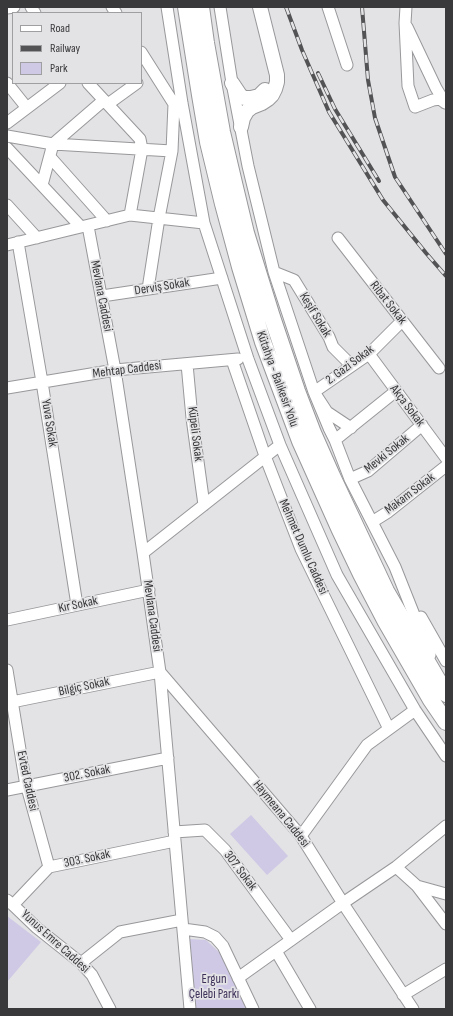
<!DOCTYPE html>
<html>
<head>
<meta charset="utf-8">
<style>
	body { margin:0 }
	#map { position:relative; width:453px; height:1016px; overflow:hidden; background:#e3e2e5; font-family:"Sofia Sans Condensed",sans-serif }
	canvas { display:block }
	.frame { position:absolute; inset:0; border:8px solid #39383a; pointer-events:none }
	.legend { position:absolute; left:12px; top:12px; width:130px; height:72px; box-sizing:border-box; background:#e3e2e5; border:1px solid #9f9ea1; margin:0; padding:5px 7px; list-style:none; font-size:12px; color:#39383a }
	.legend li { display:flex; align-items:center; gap:8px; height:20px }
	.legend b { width:20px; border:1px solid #9f9ea1 }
</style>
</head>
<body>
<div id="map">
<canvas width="453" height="1016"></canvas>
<div class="frame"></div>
<ul class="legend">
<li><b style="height:5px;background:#fff"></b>Road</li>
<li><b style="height:5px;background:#535254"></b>Railway</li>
<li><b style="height:11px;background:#cfc9e5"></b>Park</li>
</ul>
</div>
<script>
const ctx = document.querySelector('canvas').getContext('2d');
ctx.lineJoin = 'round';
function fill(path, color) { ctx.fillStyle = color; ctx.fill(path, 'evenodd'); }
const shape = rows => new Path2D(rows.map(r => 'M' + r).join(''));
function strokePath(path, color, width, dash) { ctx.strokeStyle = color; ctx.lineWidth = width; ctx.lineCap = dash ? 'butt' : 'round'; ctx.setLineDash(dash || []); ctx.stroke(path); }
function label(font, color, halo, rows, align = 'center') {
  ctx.font = font + ' "Sofia Sans Condensed",sans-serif'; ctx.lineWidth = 3.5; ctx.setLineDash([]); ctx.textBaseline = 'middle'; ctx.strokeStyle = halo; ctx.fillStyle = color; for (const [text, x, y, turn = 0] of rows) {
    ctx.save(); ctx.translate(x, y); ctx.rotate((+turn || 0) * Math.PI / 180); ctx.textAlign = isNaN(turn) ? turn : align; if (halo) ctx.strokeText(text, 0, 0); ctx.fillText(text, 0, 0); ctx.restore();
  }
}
fill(shape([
	[251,815,288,856,267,875,230,834],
	[7,916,41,942,7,982],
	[189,939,206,940,221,954,246,1009,195,1009]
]), '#cfc9e5');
const minor = shape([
	[31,7,35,13],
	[112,7,116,13],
	[167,7,182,103,204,223,248,359,280,445,337,575,415,710,446,756],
	[220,7,232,83,248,166,274,272,314,392,329,428,335,440,350,479,395,567,430,655],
	[328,7,347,65],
	[406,7,405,23,408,86,415,107,433,100,440,99,444,102],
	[7,8,14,7],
	[407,27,436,88,445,103],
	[141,52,174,104,172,151,159,218,148,289],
	[7,83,27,108],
	[88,83,140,139,142,149,130,215],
	[108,104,137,83],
	[7,123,60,83],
	[7,136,53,144,172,151],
	[7,148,81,227],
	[50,157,107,221],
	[42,185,53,144,104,100],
	[7,205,37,238],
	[88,226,115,370,143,553,160,672,190,1009],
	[338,238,439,368],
	[18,242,42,382,77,605],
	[7,245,130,215,204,223],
	[274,272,294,280,329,337,333,347,351,365],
	[102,296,222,278],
	[369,354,446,458],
	[232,360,265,456,301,549,389,729],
	[187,364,192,418,204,505],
	[7,388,115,370,238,359],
	[351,428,327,412,314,392,369,354,402,321],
	[335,440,396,391],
	[350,479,368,471,422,425],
	[372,522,388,512,446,466],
	[143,553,280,445],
	[421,617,446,661],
	[7,620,149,590],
	[7,670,25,780,49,867],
	[7,703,160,672,301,836,346,908,413,1009],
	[7,790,168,758],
	[174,832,205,830,225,850,291,940],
	[301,836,367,745,415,710],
	[396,867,417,886,446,924],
	[417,886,446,894],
	[7,900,13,905,37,928,81,963,92,975,110,1009],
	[13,905,49,867,175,841],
	[183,929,205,932,215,937,223,946,253,1009],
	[276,951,310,1009],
	[81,963,120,932,182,920],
	[238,978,343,903,396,867,446,826],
	[403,995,446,969]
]);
const major = shape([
	[232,83,240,95,244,98,251,98,259,96,265,90],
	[241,127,243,118,247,111,252,107,262,103,268,99,272,95,275,89,277,82,277,75,260,7]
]);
const highway = shape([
	[186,7,200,95,208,142,223,204,240,267,263,342,300,441,339,528,361,574,386,622,431,700,446,722],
	[201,7,206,43,222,132,234,183,246,233,272,317,297,391,313,433,332,476,386,591,446,694]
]);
strokePath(minor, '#98989b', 13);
strokePath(major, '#98989b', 16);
strokePath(highway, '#98989b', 18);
strokePath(minor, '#fff', 11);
strokePath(major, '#fff', 14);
strokePath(highway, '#fff', 16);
const rail = shape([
	[286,7,302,50,329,112,383,200,426,253,446,276],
	[362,7,368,80,375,118,395,177,446,254],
	[318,73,335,109,379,181]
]);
strokePath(rail, '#535254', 4);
strokePath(rail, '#e3e2e5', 2.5, [8]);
label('13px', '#39383a', '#e3e2e5', [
	["Derviş Sokak",162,287,-9],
	["Mevlana Caddesi",101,296,79],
	["Ribat Sokak",388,303,52],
	["Keşif Sokak",315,315,59],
	["2. Gazi Sokak",350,365,-37],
	["Mehtap Caddesi",127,370,-7],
	["Kütahya - Balıkesir Yolu",277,379,70],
	["Akça Sokak",407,406,53],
	["Yuva Sokak",49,423,81],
	["Küpeli Sokak",195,434,83],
	["Mevki Sokak",387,454,-39],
	["Makam Sokak",410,494,-37],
	["Mehmet Dumlu Caddesi",303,547,66],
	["Kır Sokak",78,605,-12],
	["Mevlana Caddesi",152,616,82],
	["Bilgiç Sokak",84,687,-12],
	["302. Sokak",87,774,-11],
	["Evted Caddesi",27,781,78],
	["Haymeana Caddesi",281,814,51],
	["303. Sokak",87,859,-12],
	["307. Sokak",240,871,53],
	["Yunus Emre Caddesi",55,942,42]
]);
label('13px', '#3d3059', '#e3e2e5', [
	["Ergun",214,980],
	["Çelebi Parkı",214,995]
]);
</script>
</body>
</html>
